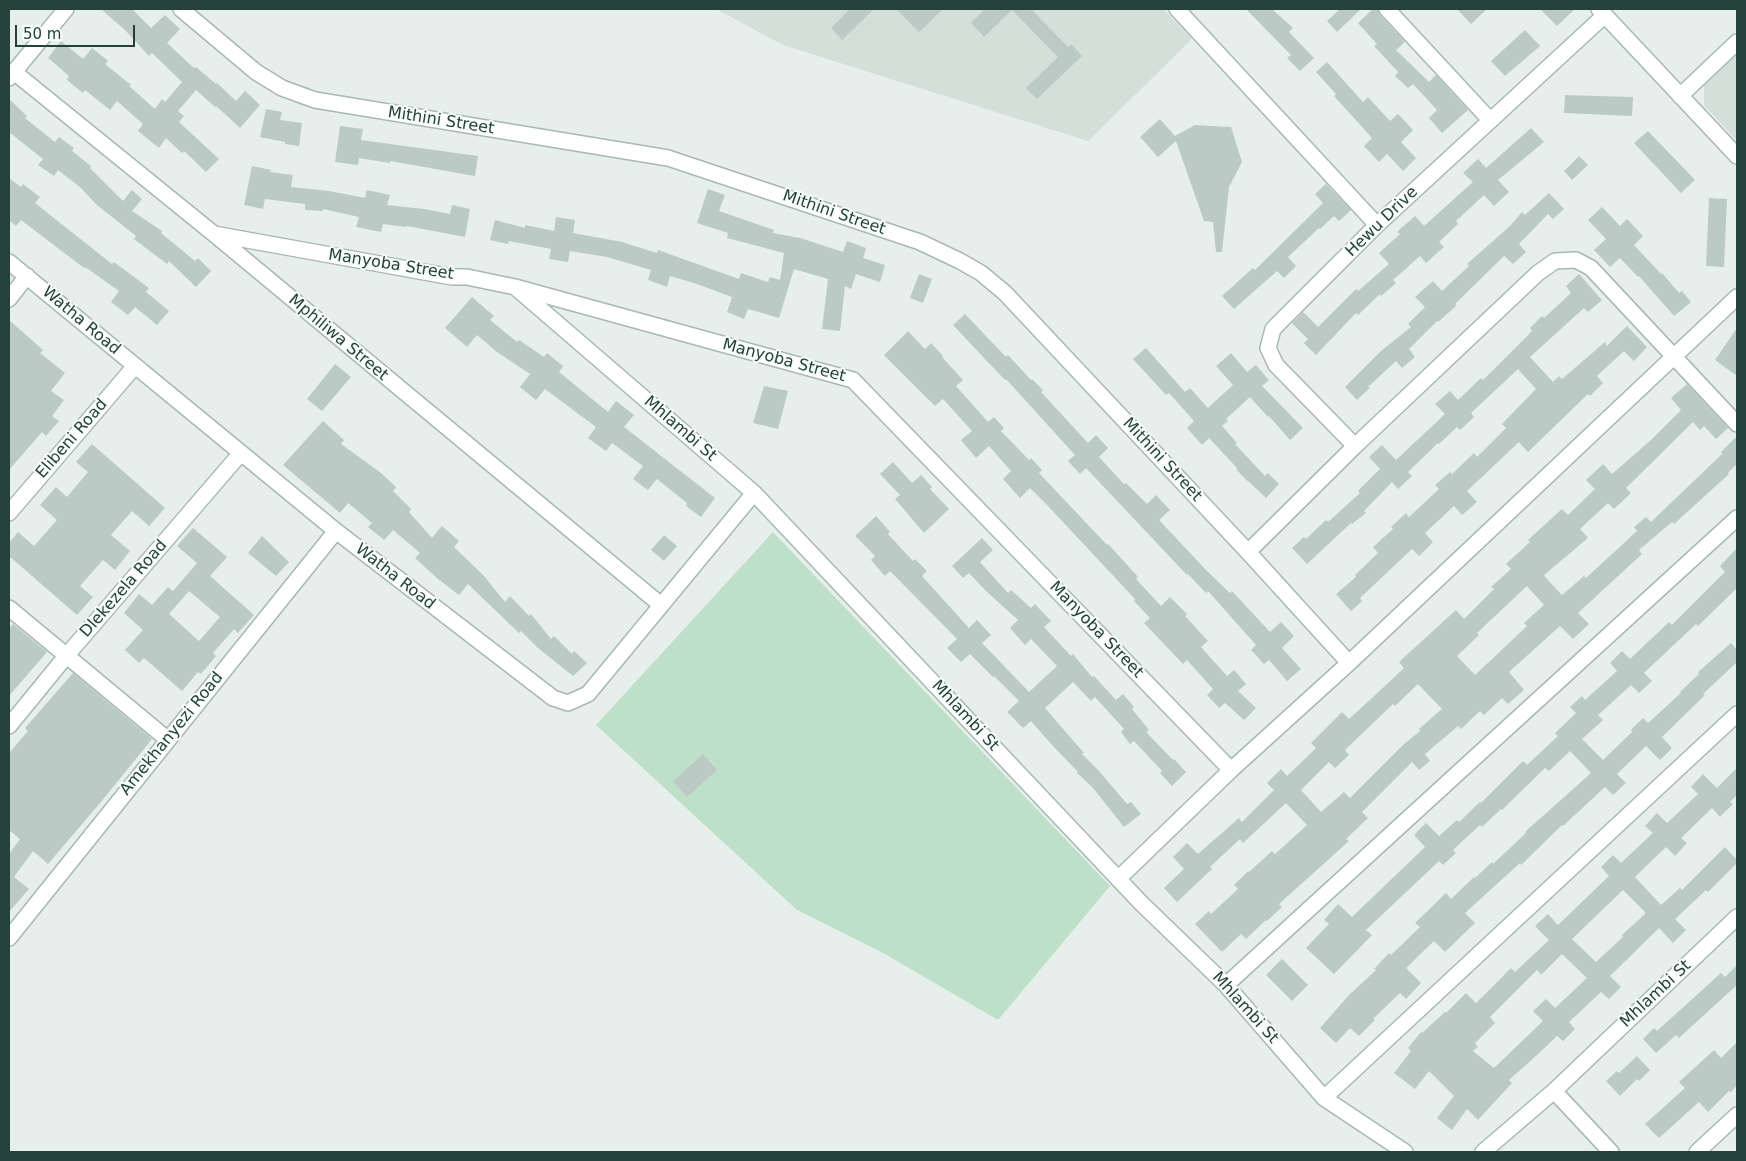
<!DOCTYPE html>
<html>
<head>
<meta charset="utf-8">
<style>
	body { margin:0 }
	#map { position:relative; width:1746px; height:1161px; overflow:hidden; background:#e6efeb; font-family:"DejaVu Sans",sans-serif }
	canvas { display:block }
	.frame { position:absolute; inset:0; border:10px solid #24423a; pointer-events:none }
	.scale { position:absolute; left:15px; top:25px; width:120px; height:22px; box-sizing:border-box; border:2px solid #24423a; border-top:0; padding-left:6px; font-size:15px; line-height:18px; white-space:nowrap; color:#24423a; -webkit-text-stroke:4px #f7fbf9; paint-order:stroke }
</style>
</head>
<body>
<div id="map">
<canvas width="1746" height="1161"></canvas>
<div class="frame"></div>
<div class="scale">50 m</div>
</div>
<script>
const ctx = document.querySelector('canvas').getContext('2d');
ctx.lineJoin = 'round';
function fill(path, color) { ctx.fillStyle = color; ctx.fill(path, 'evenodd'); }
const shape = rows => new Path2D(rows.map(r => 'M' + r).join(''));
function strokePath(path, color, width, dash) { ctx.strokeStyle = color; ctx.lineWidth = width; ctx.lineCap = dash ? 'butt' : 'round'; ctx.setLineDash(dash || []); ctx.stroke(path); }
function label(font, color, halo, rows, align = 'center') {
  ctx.font = font + ' "DejaVu Sans",sans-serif'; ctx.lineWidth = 4; ctx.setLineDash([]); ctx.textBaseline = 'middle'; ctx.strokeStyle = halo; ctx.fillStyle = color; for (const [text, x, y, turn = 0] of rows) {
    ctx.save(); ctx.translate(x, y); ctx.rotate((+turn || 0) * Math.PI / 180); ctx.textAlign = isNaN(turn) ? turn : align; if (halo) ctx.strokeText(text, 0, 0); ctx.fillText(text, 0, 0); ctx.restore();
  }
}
fill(shape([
	[716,9,1163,9,1192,39,1088,141,783,45],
	[1737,53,1737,141,1704,105,1704,83]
]), '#d4dfda');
fill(shape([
	[773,532,1110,886,998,1020,883,953,797,910,596,725]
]), '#bfe0c8');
fill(shape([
	[101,9,132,9,151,28,165,15,180,29,167,43,194,68,196,67,216,84,217,83,236,101,245,91,260,105,240,128,216,106,215,107,196,90,178,111,184,116,179,122,219,159,206,172,184,151,182,153,166,138,159,148,138,131,143,124,117,101,110,110,85,90,83,93,67,80,69,76,48,58,61,41,83,59,92,48,108,61,105,64,131,85,129,86,155,109,162,99,165,102,182,82,152,53,149,56,126,31],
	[850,9,874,9,842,40,831,28],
	[896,9,943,9,919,32],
	[985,9,1031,9,1068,47,1071,44,1082,56,1037,99,1026,88,1058,57,1012,10,984,37,971,23],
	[1246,9,1272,9,1293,28,1289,32,1314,58,1300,71,1287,58,1291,55],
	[1340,9,1361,9,1337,32,1327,21],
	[1373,9,1378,9,1380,15,1405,42,1396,50,1429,82,1436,75,1468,110,1442,133,1429,118,1437,110,1413,84,1408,88,1395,76,1398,72,1374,46,1377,44,1358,23],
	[1457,9,1487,9,1471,24],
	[1540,9,1575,9,1557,26],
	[1525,30,1540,46,1505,76,1491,61],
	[1327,62,1363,102,1368,97,1390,121,1398,114,1413,130,1401,142,1416,158,1403,171,1387,154,1379,162,1364,146,1372,138,1334,96,1336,94,1316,72],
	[1565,95,1633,97,1632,116,1564,113],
	[9,99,27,116,25,118,55,142,59,137,74,148,72,151,91,166,90,168,123,201,132,190,142,199,132,211,162,231,161,233,195,261,198,258,211,271,196,287,169,261,167,264,134,239,136,236,97,205,80,187,58,170,54,176,38,165,43,159,9,132],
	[266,109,282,112,280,120,302,123,299,146,285,144,285,142,260,137],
	[1160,119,1175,136,1195,125,1231,127,1242,162,1229,187,1222,252,1216,252,1213,222,1204,221,1176,141,1158,157,1140,137],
	[340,126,363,129,361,140,478,156,475,176,390,161,390,163,359,158,358,165,335,162],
	[1531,128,1544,142,1498,180,1509,192,1494,206,1484,195,1456,221,1458,224,1439,242,1444,247,1426,263,1420,256,1393,280,1396,283,1381,296,1380,294,1358,315,1356,313,1316,355,1304,343,1308,339,1292,323,1303,312,1318,327,1356,289,1358,291,1389,264,1379,253,1400,234,1397,232,1415,216,1424,226,1473,182,1463,173,1478,159,1486,168],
	[1648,131,1695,180,1681,193,1634,143],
	[1579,156,1588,165,1572,180,1564,171],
	[252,166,271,170,270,172,293,175,291,187,329,191,365,198,367,190,390,195,387,205,424,209,450,214,452,205,470,209,465,237,407,226,406,227,383,224,381,232,356,227,359,217,323,209,323,211,305,210,305,204,265,199,263,209,244,205],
	[9,178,21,187,23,184,40,197,35,203,112,264,114,262,149,288,146,292,169,311,157,325,135,307,128,315,111,302,119,291,85,267,84,268,21,220,16,226,9,220],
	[1326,184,1351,210,1339,221,1334,216,1320,229,1319,228,1288,257,1296,266,1284,278,1277,271,1234,309,1222,296,1253,268,1255,270,1323,203,1315,194],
	[708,189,725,195,719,211,774,230,773,233,800,238,843,252,847,241,866,248,863,258,885,265,880,282,856,274,851,289,845,286,840,331,822,329,828,279,794,269,779,318,748,309,744,319,727,312,732,297,694,283,670,276,667,287,648,280,651,270,607,257,570,251,568,262,549,259,551,249,509,241,508,244,490,240,495,220,525,228,525,225,554,231,556,217,575,220,573,233,622,242,657,253,658,250,739,279,741,273,768,282,770,277,780,280,784,253,727,238,728,233,697,223],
	[1549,193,1564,209,1553,219,1548,214,1519,244,1526,252,1513,264,1504,256,1455,304,1456,306,1438,322,1437,321,1409,349,1415,357,1402,368,1396,361,1368,387,1370,388,1357,400,1345,387,1381,351,1411,327,1408,324,1425,307,1415,297,1433,281,1442,291,1469,266,1467,264,1511,225,1522,212,1525,215],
	[1709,198,1727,199,1724,267,1706,266],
	[1602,207,1620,226,1627,219,1643,236,1634,245,1661,274,1662,273,1679,293,1682,291,1691,302,1674,316,1639,276,1638,277,1620,258,1610,267,1594,250,1606,239,1588,220],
	[919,274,932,279,923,303,910,298],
	[1579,274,1602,300,1588,312,1584,308,1530,357,1553,382,1559,376,1562,379,1605,342,1607,346,1627,326,1647,347,1634,361,1624,351,1597,376,1603,383,1590,396,1588,394,1528,452,1519,442,1467,491,1477,502,1462,515,1454,506,1425,533,1433,542,1419,556,1412,549,1360,598,1362,601,1351,611,1336,594,1356,577,1355,575,1378,553,1373,547,1393,529,1391,527,1406,513,1409,517,1439,489,1435,485,1450,472,1452,474,1474,453,1477,457,1506,428,1502,424,1536,389,1518,369,1471,413,1474,417,1460,430,1457,427,1439,444,1438,443,1408,472,1412,476,1398,489,1392,482,1364,511,1366,513,1352,524,1351,523,1307,564,1292,548,1304,537,1306,539,1326,520,1328,522,1360,493,1358,491,1380,469,1369,457,1382,445,1396,460,1445,414,1435,404,1450,391,1458,400,1481,378,1483,380,1532,331,1530,328,1542,316,1544,318,1571,293,1566,286],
	[472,297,494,316,490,320,517,342,519,340,544,357,547,353,563,366,559,372,608,412,616,401,634,415,624,427,715,498,701,517,686,506,687,503,657,479,648,490,633,479,643,466,612,443,606,451,588,438,596,427,545,389,536,400,520,387,530,374,497,352,477,335,467,347,445,328],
	[965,314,1006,357,1008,355,1031,380,1032,379,1043,390,1041,392,1088,443,1096,435,1108,448,1099,457,1124,484,1126,483,1147,504,1156,495,1170,510,1159,520,1207,571,1230,593,1232,591,1270,632,1281,622,1294,636,1282,648,1301,669,1287,681,1269,660,1264,664,1251,650,1256,645,1208,591,1206,593,1188,574,1187,575,1086,468,1080,474,1068,461,1075,455,1006,379,1005,380,985,359,953,325],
	[9,320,43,350,40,353,65,373,51,391,64,400,52,416,59,421,46,436,42,432,9,470],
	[1737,328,1737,376,1715,360],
	[908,331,925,349,931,343,943,356,942,357,963,380,956,386,988,422,994,417,1004,428,1001,431,1029,460,1031,458,1042,470,1039,473,1107,545,1108,544,1120,557,1138,577,1136,579,1161,606,1170,597,1187,614,1185,616,1208,641,1201,647,1227,676,1234,670,1246,684,1238,691,1256,708,1244,720,1225,703,1219,708,1207,695,1213,689,1187,660,1183,664,1144,623,1150,618,1134,601,1135,599,1048,506,1030,488,1020,498,1003,479,1011,471,989,446,976,458,961,440,972,431,943,399,935,406,884,355],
	[1146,348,1185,392,1190,388,1208,408,1233,385,1216,366,1231,353,1247,372,1256,365,1269,380,1262,386,1303,428,1290,440,1269,416,1268,417,1250,397,1226,419,1228,421,1222,426,1237,443,1235,444,1265,476,1268,473,1279,484,1266,498,1247,480,1247,481,1236,469,1237,468,1209,438,1202,445,1187,428,1194,421,1169,393,1166,395,1133,359],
	[335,364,351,377,322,411,307,399],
	[1687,384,1728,428,1716,439,1704,426,1700,430,1693,422,1626,488,1631,493,1614,509,1608,503,1580,529,1588,538,1544,575,1545,577,1562,595,1584,576,1586,578,1637,531,1634,527,1646,517,1651,522,1722,454,1721,452,1737,436,1737,464,1728,473,1729,474,1674,524,1672,522,1639,550,1642,554,1578,613,1589,624,1573,639,1560,626,1509,672,1524,690,1508,704,1502,698,1484,715,1480,711,1461,729,1458,726,1425,754,1430,761,1419,770,1412,762,1362,812,1368,818,1346,839,1349,841,1279,904,1282,907,1267,921,1266,920,1246,939,1241,934,1222,952,1195,924,1209,911,1211,914,1238,889,1234,885,1248,871,1249,872,1272,851,1275,854,1307,825,1286,803,1243,843,1240,839,1210,867,1212,869,1177,902,1164,888,1184,869,1173,857,1187,843,1198,854,1239,818,1242,822,1274,790,1267,783,1281,769,1287,776,1316,748,1311,743,1342,712,1349,719,1373,697,1404,668,1399,662,1456,610,1464,619,1494,589,1491,587,1511,569,1506,564,1530,542,1528,540,1562,509,1568,515,1595,489,1586,480,1603,464,1612,474,1651,440,1681,410,1671,398],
	[1527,586,1544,605,1524,623,1527,626,1475,675,1457,656,1479,635,1477,633],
	[1418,684,1442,709,1419,729,1420,731,1403,745,1350,798,1344,792,1321,812,1301,790,1329,762,1335,768,1349,755,1345,750,1393,704,1395,706],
	[764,386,788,391,778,429,753,423],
	[323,421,344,440,341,444,381,473,396,487,393,491,411,509,409,512,432,538,442,526,459,541,454,547,484,576,505,602,510,596,529,616,531,614,551,639,554,636,572,654,574,651,587,663,573,676,538,648,521,631,519,633,468,584,459,595,438,579,415,558,420,553,393,530,384,540,368,527,372,523,348,503,340,513,283,465],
	[92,444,165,508,149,526,132,511,111,535,130,551,115,570,103,560,80,586,93,597,77,615,9,556,9,543,18,532,34,546,57,520,40,505,56,487,67,497,88,472,76,462],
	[893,462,912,483,921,475,932,487,930,489,949,509,924,533,895,499,900,495,880,474],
	[876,516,890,532,888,534,913,561,915,559,927,571,922,576,969,628,977,620,991,635,982,643,1029,692,1057,666,1031,639,1025,645,1010,628,1018,620,986,591,969,573,963,578,952,566,982,538,993,550,980,562,1008,593,1011,590,1031,608,1035,604,1051,621,1044,627,1071,656,1073,654,1092,677,1094,676,1116,700,1123,694,1134,707,1132,709,1149,730,1146,732,1173,760,1174,759,1186,772,1172,786,1160,773,1162,771,1134,741,1130,744,1121,732,1124,729,1095,697,1091,701,1073,682,1045,708,1084,753,1082,754,1099,771,1127,804,1131,802,1141,814,1124,827,1093,788,1077,773,1078,772,1052,745,1031,721,1023,728,1007,712,1019,701,994,676,993,677,970,654,961,662,947,648,957,639,890,571,885,576,871,560,875,556,855,536],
	[193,528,227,557,210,576,254,615,238,633,234,629,213,653,216,656,201,674,198,672,182,691,144,658,139,663,125,650,143,630,124,613,139,594,152,605,168,587,173,591,197,563,177,546],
	[189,591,220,617,199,641,169,614],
	[664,535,677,546,664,561,651,550],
	[262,536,289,562,276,576,248,553],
	[1737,548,1737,588,1698,626,1696,624,1644,673,1652,681,1639,693,1631,685,1598,715,1603,720,1582,739,1603,760,1632,732,1631,730,1643,718,1648,723,1681,693,1680,692,1699,674,1698,672,1731,643,1737,650,1737,662,1703,694,1705,695,1662,737,1672,748,1660,760,1646,746,1617,774,1626,783,1613,795,1605,787,1563,826,1562,825,1521,865,1520,863,1465,913,1475,923,1445,952,1434,941,1406,968,1421,983,1406,999,1400,993,1373,1019,1375,1020,1359,1036,1350,1028,1336,1043,1320,1028,1349,995,1376,970,1374,969,1389,953,1391,955,1420,927,1415,923,1446,893,1451,899,1474,877,1475,878,1492,862,1493,864,1526,833,1525,832,1591,773,1570,751,1549,771,1545,768,1502,810,1501,809,1482,827,1480,825,1453,850,1456,853,1443,865,1439,861,1366,930,1372,935,1334,974,1306,948,1329,924,1324,920,1338,904,1352,917,1425,847,1414,835,1426,823,1439,836,1457,820,1459,822,1480,802,1481,803,1523,761,1527,765,1558,736,1555,733,1576,713,1570,707,1582,696,1585,700,1617,671,1610,663,1622,651,1630,659,1669,622,1672,625,1725,572,1720,566],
	[13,624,47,652,9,696,9,629],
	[73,673,152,739,101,802,48,864,33,851,14,877,29,889,9,912,9,854,20,839,9,830,9,753,28,731,25,728],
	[703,754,717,770,687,797,673,781],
	[1737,768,1737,795,1730,802,1733,804,1720,817,1712,808,1681,838,1687,843,1675,856,1666,847,1635,877,1661,905,1680,888,1682,890,1725,847,1737,860,1737,863,1708,892,1706,890,1675,919,1686,930,1673,943,1659,928,1610,976,1621,987,1609,999,1601,992,1569,1022,1575,1029,1563,1041,1557,1036,1536,1056,1509,1080,1512,1083,1478,1120,1467,1109,1452,1130,1437,1118,1454,1096,1429,1071,1415,1089,1394,1073,1411,1051,1408,1048,1421,1032,1422,1033,1445,1012,1446,1013,1466,993,1476,1003,1511,968,1515,972,1549,940,1535,926,1548,914,1558,925,1609,876,1601,867,1613,855,1621,863,1653,833,1645,826,1657,813,1667,823,1698,794,1691,787,1703,774,1717,788],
	[1623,890,1645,912,1645,914,1622,935,1623,937,1596,962,1572,939],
	[1562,954,1587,978,1555,1008,1546,999,1533,1011,1543,1021,1494,1068,1473,1051,1478,1047,1475,1043,1495,1023,1490,1017,1537,970,1541,975],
	[1282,959,1308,985,1292,1001,1266,975],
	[1737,965,1737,985,1679,1038,1676,1035,1656,1053,1643,1039,1654,1028,1657,1031,1721,973,1725,977],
	[1737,1042,1737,1085,1731,1092,1729,1091,1708,1112,1699,1102,1659,1138,1645,1124,1685,1088,1679,1082,1714,1050,1721,1058],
	[1637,1056,1650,1070,1639,1081,1637,1079,1620,1096,1606,1081,1617,1071,1619,1073]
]), '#bbcac4');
const minor = shape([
	[181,9,256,72,282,88,315,100,668,158,920,242,960,261,981,273,1005,293,1248,552,1349,663],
	[1177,9,1377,225],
	[1387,9,1490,120],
	[1599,9,1737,156],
	[14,72,214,234,661,605],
	[9,78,66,9],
	[1680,96,1737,42],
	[214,234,452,277,467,277,515,287,853,380,1231,770],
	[9,262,336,531,553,698,568,703,588,694,754,493],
	[515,287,754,493,1141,903,1226,985,1324,1098,1405,1152],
	[9,299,27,276],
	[1355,446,1276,365,1268,348,1273,329,1377,225,1605,15],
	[9,513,135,366],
	[1248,552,1355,446,1538,273,1555,261,1576,260,1591,268,1737,424],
	[9,608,167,739],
	[9,726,67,655,241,453],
	[1118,879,1231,770,1349,663,1737,297],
	[9,938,336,531],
	[1226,985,1737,518],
	[1554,1091,1611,1152],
	[1324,1098,1737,714],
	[1483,1152,1554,1091,1737,917],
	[1697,1152,1737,1115]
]);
strokePath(minor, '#a8b8b2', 18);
strokePath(minor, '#fff', 15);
label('16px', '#24423a', '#f7fbf9', [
	["Mithini Street",441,121,9],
	["Mithini Street",834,213,19],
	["Hewu Drive",1382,222,-44],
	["Manyoba Street",391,265,9],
	["Watha Road",81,321,40],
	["Mphiliwa Street",338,338,40],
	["Manyoba Street",784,361,15],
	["Mhlambi St",680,429,41],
	["Elibeni Road",72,439,-49],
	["Mithini Street",1162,460,47],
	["Watha Road",395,577,38],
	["Dlekezela Road",124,589,-49],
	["Manyoba Street",1096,630,46],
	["Mhlambi St",965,716,47],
	["Amekhanyezi Road",172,734,-51],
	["Mhlambi St",1656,994,-43],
	["Mhlambi St",1245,1008,48]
]);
</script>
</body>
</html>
